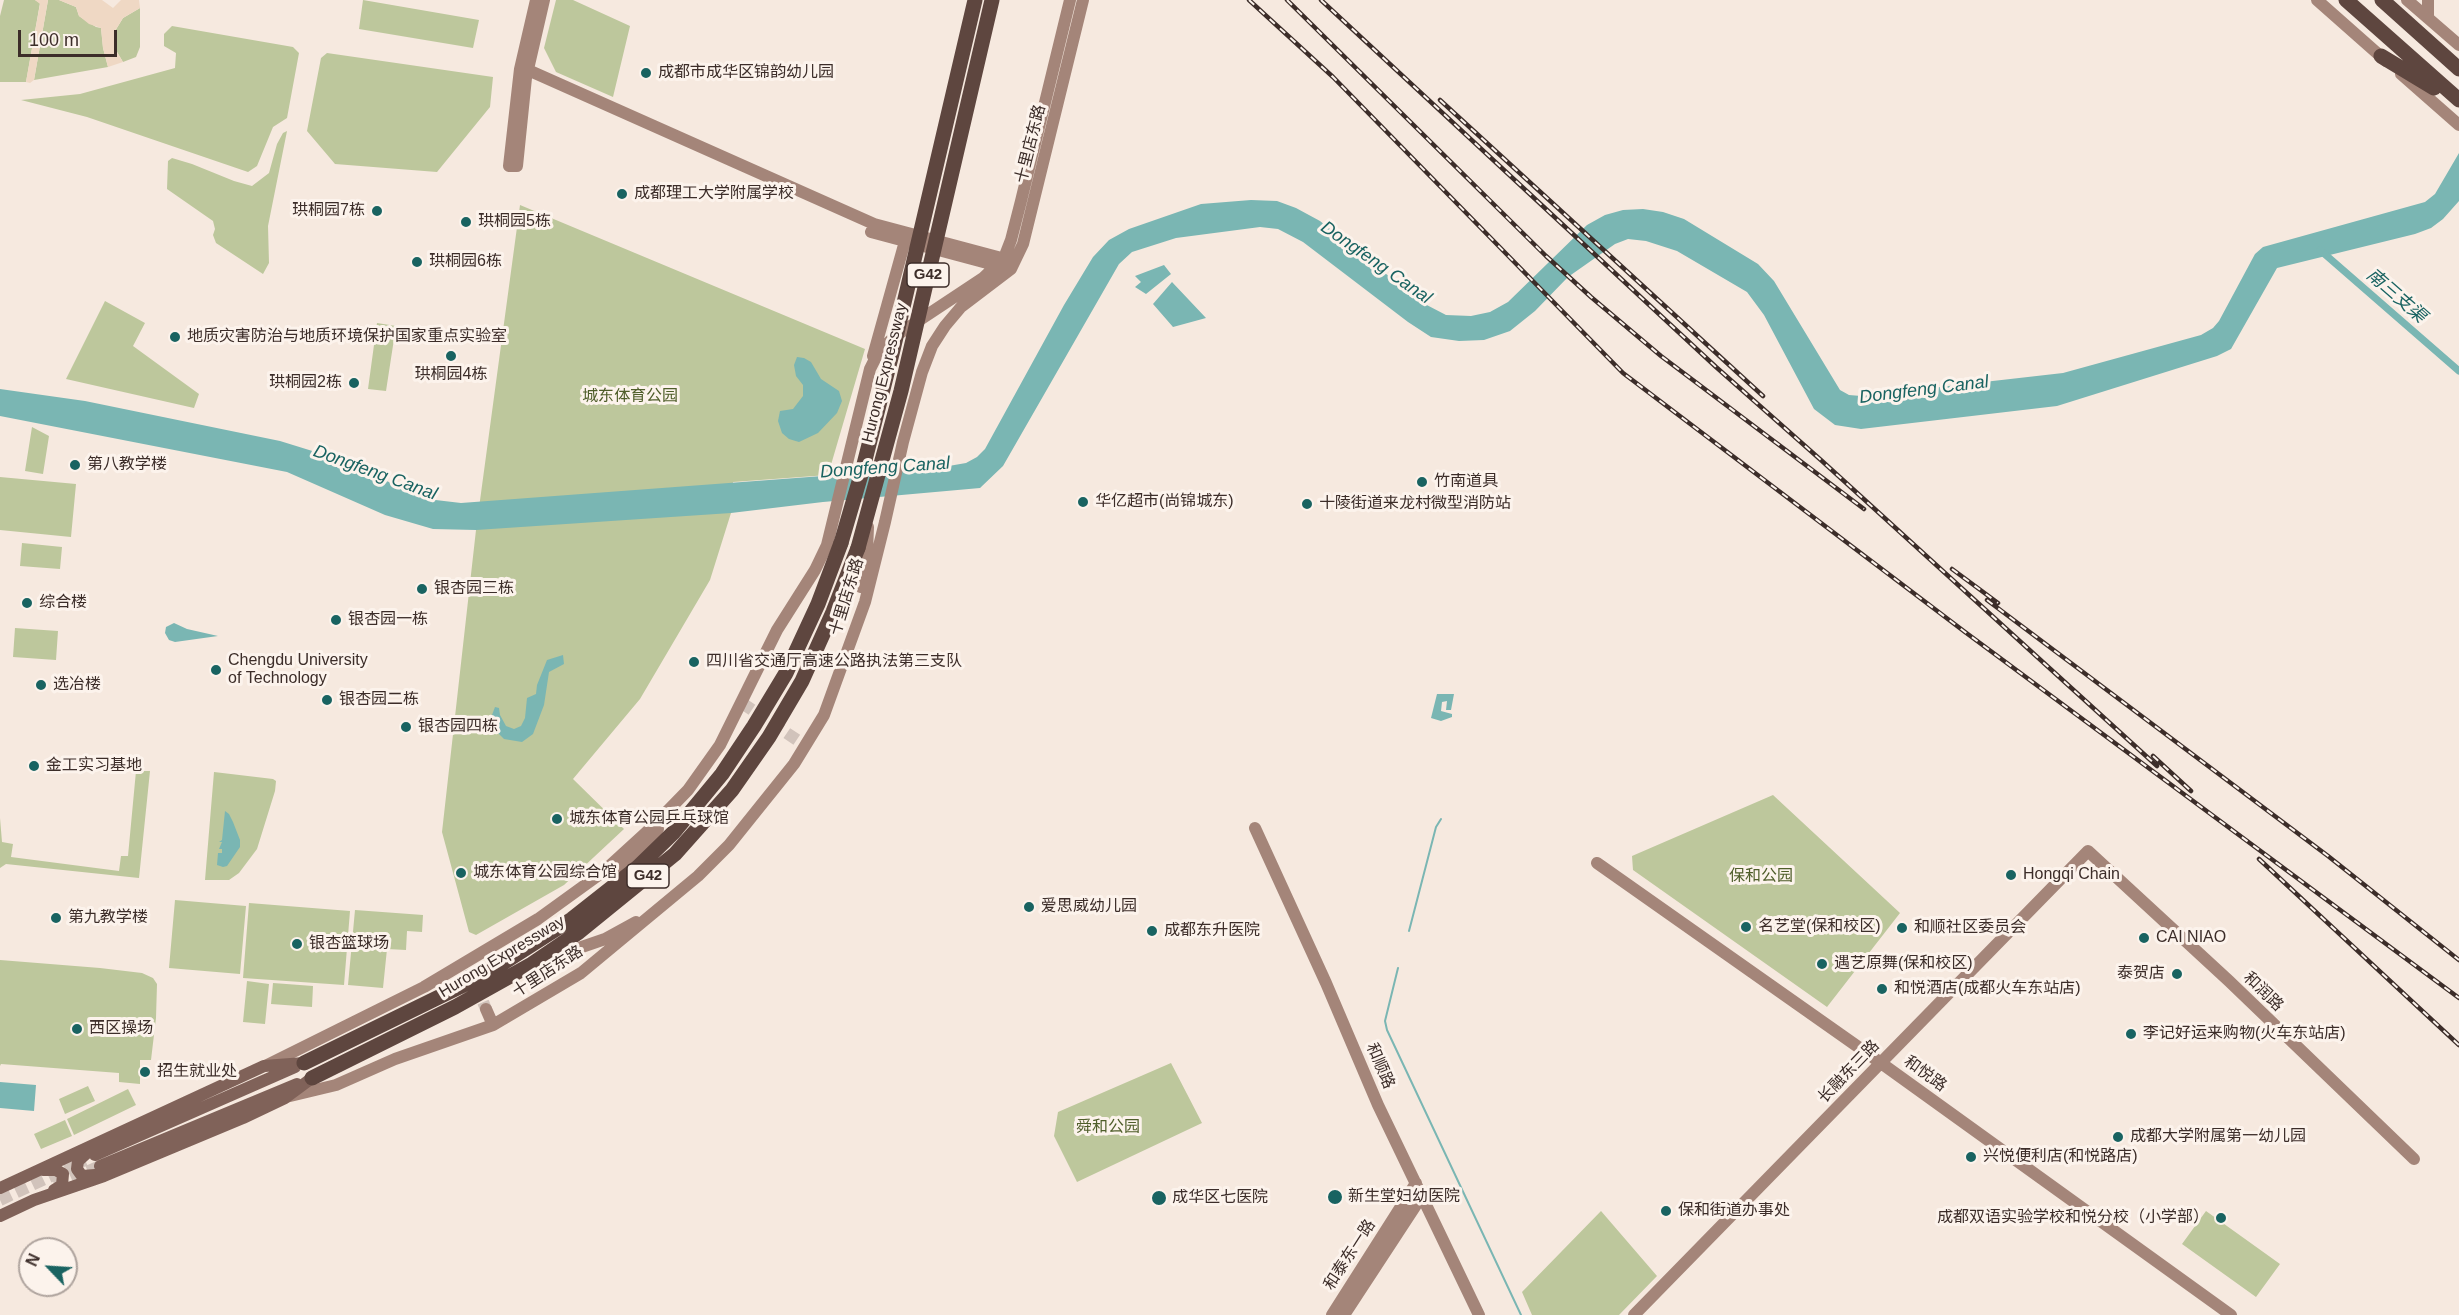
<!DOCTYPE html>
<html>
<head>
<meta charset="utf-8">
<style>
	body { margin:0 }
	#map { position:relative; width:2459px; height:1315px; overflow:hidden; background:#f6e9df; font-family:Helvetica,sans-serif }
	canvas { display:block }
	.north { position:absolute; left:18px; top:1237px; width:60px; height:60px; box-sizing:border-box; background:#fcf3ec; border:2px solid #afa49e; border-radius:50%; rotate:295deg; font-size:16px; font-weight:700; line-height:24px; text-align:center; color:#3c2d29 }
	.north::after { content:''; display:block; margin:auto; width:21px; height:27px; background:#196361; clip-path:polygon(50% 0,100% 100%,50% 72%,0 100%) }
	.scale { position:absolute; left:18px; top:30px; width:99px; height:27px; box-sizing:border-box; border:3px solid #3c2d29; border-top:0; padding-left:8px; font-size:18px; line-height:21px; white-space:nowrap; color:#3c2d29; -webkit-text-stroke:4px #fcf3ec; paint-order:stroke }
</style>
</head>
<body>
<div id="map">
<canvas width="2459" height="1315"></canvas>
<div class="north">N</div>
<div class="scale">100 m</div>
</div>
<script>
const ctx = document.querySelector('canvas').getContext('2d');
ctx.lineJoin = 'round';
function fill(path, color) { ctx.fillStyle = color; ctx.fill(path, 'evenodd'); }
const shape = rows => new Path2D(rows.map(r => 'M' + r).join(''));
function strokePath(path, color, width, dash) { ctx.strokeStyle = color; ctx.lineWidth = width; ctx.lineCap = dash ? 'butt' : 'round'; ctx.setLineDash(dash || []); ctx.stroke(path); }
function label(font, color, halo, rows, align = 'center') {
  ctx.font = font + ' Helvetica,"Noto Sans SC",sans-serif'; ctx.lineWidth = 6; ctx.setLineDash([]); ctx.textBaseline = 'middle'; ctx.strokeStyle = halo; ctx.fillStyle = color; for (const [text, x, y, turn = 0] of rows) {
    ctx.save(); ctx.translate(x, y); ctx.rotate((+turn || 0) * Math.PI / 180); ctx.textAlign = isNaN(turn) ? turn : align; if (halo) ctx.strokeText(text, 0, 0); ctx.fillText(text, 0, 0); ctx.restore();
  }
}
fill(shape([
	[4,0,35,0,40,3,26,82,0,82,0,16],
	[48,0,59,0,76,7,79,16,96,27,101,28,103,48,108,67,34,80],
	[363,0,479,20,473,48,359,29],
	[556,0,573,0,630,26,613,97,556,72,544,48],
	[140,8,140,47,136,57,123,62,114,47,115,31,123,18],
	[172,26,293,47,299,53,287,118,273,127,257,166,248,172,87,117,21,100,80,94,175,68,176,53,164,46,164,34],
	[327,53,493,77,490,107,437,172,335,164,307,131,321,58],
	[287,131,268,226,269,263,263,274,216,243,213,235,215,229,213,221,167,189,168,161,172,158,192,164,234,181,252,186,269,173,277,144,283,133],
	[520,205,865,349,828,475,733,482,731,513,710,580,640,699,573,779,624,829,564,885,476,935,469,932,442,832,476,530],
	[105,301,145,323,133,346,199,394,194,408,66,379],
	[377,323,396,326,386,391,368,389],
	[32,427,49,436,43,474,25,471],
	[0,477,76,484,71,537,0,530],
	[22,543,62,547,60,569,20,566],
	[15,628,58,631,56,660,13,657],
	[136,771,150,771,139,878,6,864,0,868,0,818,2,842,13,844,11,857,119,871,121,856,128,856],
	[214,772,273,779,276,781,275,791,257,849,239,873,229,880,205,880],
	[1773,795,1900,913,1827,1007,1633,870,1632,856],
	[175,900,246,906,240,974,169,968],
	[249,903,350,911,344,985,243,978],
	[355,910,423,915,422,932,407,931,406,950,387,949,383,988,348,985],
	[0,960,100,968,142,973,153,978,157,984,156,1018,151,1060,140,1060,140,1084,119,1082,119,1073,1,1064,0,1066],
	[247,981,269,984,265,1024,243,1022],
	[273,983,313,986,312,1007,271,1004],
	[1171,1063,1202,1123,1077,1182,1054,1136,1058,1112],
	[88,1086,95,1101,65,1114,59,1099],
	[128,1089,136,1105,74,1135,67,1119],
	[65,1120,72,1136,41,1149,34,1134],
	[1601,1211,1657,1276,1619,1315,1532,1315,1522,1292],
	[2206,1211,2280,1264,2256,1297,2182,1244]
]), '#bdc79c');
fill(shape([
	[35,0,48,0,34,80,30,83,26,82,40,4],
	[59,0,102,0,113,8,121,0,139,0,140,8,123,18,115,31,114,47,123,62,108,67,103,48,101,28,89,24,79,16,76,7]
]), '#efd8c4');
fill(shape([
	[2459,153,2459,201,2443,219,2431,228,2415,234,2277,268,2231,349,2217,356,2057,406,1861,429,1835,425,1814,409,1764,315,1747,292,1677,251,1646,241,1628,239,1615,244,1568,277,1535,311,1510,331,1484,340,1459,341,1431,337,1408,322,1303,242,1278,229,1260,227,1176,238,1132,252,1119,264,1003,466,980,488,823,502,731,513,476,530,433,529,385,515,287,472,0,416,0,389,85,401,280,441,335,458,427,499,461,503,943,467,966,463,977,457,985,449,1064,305,1093,257,1109,240,1129,229,1201,204,1251,200,1277,201,1296,208,1320,221,1421,302,1446,315,1471,316,1490,312,1508,302,1587,225,1605,215,1623,210,1643,209,1663,212,1684,219,1758,264,1774,281,1840,390,1849,395,1861,396,2063,373,2201,335,2213,328,2219,321,2255,254,2263,247,2425,202,2435,194],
	[1164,265,1171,274,1146,294,1135,287,1141,282,1135,276],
	[1172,282,1206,318,1173,327,1153,304],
	[797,357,804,358,811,362,821,379,839,391,842,401,837,413,818,433,799,442,789,439,782,433,778,421,780,411,793,409,803,396,803,385,796,376,794,365],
	[174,623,187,629,218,636,175,642,169,640,165,633,166,627],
	[563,655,564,664,549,672,544,705,533,734,522,742,504,739,496,731,492,715,495,707,499,708,500,715,506,726,514,729,521,726,525,718,527,698,536,694,537,685,547,660],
	[1437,694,1454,694,1451,710,1446,710,1447,701,1442,702,1441,711,1452,714,1452,717,1441,721,1431,718],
	[225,811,229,814,233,822,240,840,240,847,227,866,223,867,217,865,218,853,222,853,222,849,219,849,222,842,219,842,222,840],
	[0,1082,36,1085,34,1111,0,1108]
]), '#7ab6b3');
strokePath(shape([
	[1409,931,1436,827,1441,819],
	[1398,968,1385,1021,1387,1030,1521,1315]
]), '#7ab6b3', 2);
strokePath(shape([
	[2320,250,2459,371]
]), '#7ab6b3', 7);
strokePath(shape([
	[742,703,806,746],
	[469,969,486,1009]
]), '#d1c3bb', 12, [12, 6]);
strokePath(shape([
	[55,1186,100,1166],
	[0,1200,85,1160]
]), '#d1c3bb', 12, [12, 6]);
strokePath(shape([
	[536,0,520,69,509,166,517,166,526,78,544,0],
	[2317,0,2386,61],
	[2407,0,2459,45],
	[2428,17,2428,0],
	[520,69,528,70,874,224,1009,260],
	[2401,74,2459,125],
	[871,232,1002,267],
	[873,356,907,234],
	[861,587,867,552,868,527],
	[1255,828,1326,983,1378,1105,1479,1315],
	[1597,863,1881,1063,2231,1315],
	[614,879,644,848,658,829],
	[544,960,605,939,636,922],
	[486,1009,493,1025],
	[265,1066,424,987,538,919,603,872,650,829,688,790,720,745,777,630,815,570,827,545,870,369,878,353,894,337,983,278,1004,258,1011,240,1021,201,1070,0],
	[286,1097,336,1085,395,1059,493,1025,581,973,698,876,729,845,794,764,824,715,865,602,885,522,903,442,922,372,932,346,945,326,961,307,1011,269,1023,244,1083,0],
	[1332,1315,1416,1183],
	[1344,1315,1422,1196],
	[1634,1315,2088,851,2229,981,2414,1159]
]), '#a48579', 12);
strokePath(shape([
	[89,1151,78,1161,77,1169,82,1176,95,1175],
	[95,1155,295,1067],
	[100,1166,297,1084],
	[43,1170,56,1170,63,1174,62,1185,54,1190],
	[0,1188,264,1066,304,1063],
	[0,1216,34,1200,104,1176,243,1118,285,1098,312,1078]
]), '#806259', 12);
strokePath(shape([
	[2346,0,2459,100],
	[2382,0,2459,69],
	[2381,56,2434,88],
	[304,1063,486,974,572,919,638,867,674,832,722,774,754,726,786,673,818,604,841,543],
	[312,1078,455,1007,532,964,579,932,675,854,732,790,769,737,802,681,833,612,858,548]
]), '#5e463f', 15);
const rail = shape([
	[1249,0,1333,77,1623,373,1965,632,2459,998],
	[1287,0,1546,256,1591,297,1661,356,1864,509],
	[1321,0,1716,367,1822,461,2157,766],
	[1440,100,1763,396],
	[1952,569,1998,603],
	[1987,600,2328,856,2459,960],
	[2153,756,2191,791],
	[2259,859,2459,1045]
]);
strokePath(rail, '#3c2d29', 4.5);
strokePath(rail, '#fcf3ec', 2, [7]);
strokePath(shape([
	[841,543,863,468,893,350,975,0],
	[858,548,901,391,992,0]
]), '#5e463f', 15);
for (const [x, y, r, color] of [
	[646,73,6,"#196361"],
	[622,194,6,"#196361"],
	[377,211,6,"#196361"],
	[466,222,6,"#196361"],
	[417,262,6,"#196361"],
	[175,337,6,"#196361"],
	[451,356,6,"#196361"],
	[354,383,6,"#196361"],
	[75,465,6,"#196361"],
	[1422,482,6,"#196361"],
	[1083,502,6,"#196361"],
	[1307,504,6,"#196361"],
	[422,589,6,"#196361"],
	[27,603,6,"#196361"],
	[336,620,6,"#196361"],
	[694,662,6,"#196361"],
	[216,670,6,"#196361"],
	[41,685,6,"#196361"],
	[327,700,6,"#196361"],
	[406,727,6,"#196361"],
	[34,766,6,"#196361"],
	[557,819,6,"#196361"],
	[461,873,6,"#196361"],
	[2011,875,6,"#196361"],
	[1029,907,6,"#196361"],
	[56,918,6,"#196361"],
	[1746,927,6,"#196361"],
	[1902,928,6,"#196361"],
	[1152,931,6,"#196361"],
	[2144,938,6,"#196361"],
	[297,944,6,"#196361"],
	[1822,964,6,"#196361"],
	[2177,974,6,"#196361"],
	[1882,989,6,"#196361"],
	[77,1029,6,"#196361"],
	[2131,1034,6,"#196361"],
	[145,1072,6,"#196361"],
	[2118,1137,6,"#196361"],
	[1971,1157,6,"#196361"],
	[1335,1197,8,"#196361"],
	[1159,1198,8,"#196361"],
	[1666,1211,6,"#196361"],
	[2221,1218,6,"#196361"]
]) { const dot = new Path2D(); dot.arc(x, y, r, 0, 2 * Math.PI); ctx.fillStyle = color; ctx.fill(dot); strokePath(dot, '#fcf3ec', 2); }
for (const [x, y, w] of [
	[928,275,42],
	[648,876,42]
]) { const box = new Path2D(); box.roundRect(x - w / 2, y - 12, w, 24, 4.5); ctx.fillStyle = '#fcf3ec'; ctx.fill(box); strokePath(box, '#3c2d29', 1.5); }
label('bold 15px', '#3c2d29', null, [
	["G42",928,275],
	["G42",648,876]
]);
label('16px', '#3c2d29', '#fcf3ec', [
	["成都市成华区锦韵幼儿园",658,73],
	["成都理工大学附属学校",634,194],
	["珙桐园7栋",365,211,"right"],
	["珙桐园5栋",478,222],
	["珙桐园6栋",429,262],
	["地质灾害防治与地质环境保护国家重点实验室",187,337],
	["珙桐园4栋",451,375,"center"],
	["珙桐园2栋",342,383,"right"],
	["第八教学楼",87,465],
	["竹南道具",1434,482],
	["华亿超市(尚锦城东)",1095,502],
	["十陵街道来龙村微型消防站",1319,504],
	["银杏园三栋",434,589],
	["综合楼",39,603],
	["银杏园一栋",348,620],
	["Chengdu University",228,661],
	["of Technology",228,679],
	["四川省交通厅高速公路执法第三支队",706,662],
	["选冶楼",53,685],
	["银杏园二栋",339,700],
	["银杏园四栋",418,727],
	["金工实习基地",46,766],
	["城东体育公园乒乓球馆",569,819],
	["城东体育公园综合馆",473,873],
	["Hongqi Chain",2023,875],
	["爱思威幼儿园",1041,907],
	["第九教学楼",68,918],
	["名艺堂(保和校区)",1758,927],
	["和顺社区委员会",1914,928],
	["成都东升医院",1164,931],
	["CAI NIAO",2156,938],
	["银杏篮球场",309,944],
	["遇艺原舞(保和校区)",1834,964],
	["泰贺店",2165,974,"right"],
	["和悦酒店(成都火车东站店)",1894,989],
	["西区操场",89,1029],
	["李记好运来购物(火车东站店)",2143,1034],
	["招生就业处",157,1072],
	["成都大学附属第一幼儿园",2130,1137],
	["兴悦便利店(和悦路店)",1983,1157],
	["新生堂妇幼医院",1348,1197],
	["成华区七医院",1172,1198],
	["保和街道办事处",1678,1211],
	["成都双语实验学校和悦分校（小学部）",2209,1218,"right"]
], 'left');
label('16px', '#3c2d29', '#fcf3ec', [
	["十里店东路",1031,144,-76],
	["Hurong Expressway",885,373,-76],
	["十里店东路",847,597,-73],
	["Hurong Expressway",502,957,-31],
	["十里店东路",548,972,-33],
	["和润路",2263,992,44],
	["和顺路",1380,1066,67],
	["长融东三路",1849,1072,-46],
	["和悦路",1925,1074,36],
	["和泰东一路",1350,1255,-57]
]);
label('16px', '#4f5e2a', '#fcf3ec', [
	["城东体育公园",630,397],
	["保和公园",1761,877],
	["舜和公园",1108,1128]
]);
label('italic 18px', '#196361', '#fcf3ec', [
	["Dongfeng Canal",1376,263,35],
	["南三支渠",2396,296,41],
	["Dongfeng Canal",1924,390,-7],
	["Dongfeng Canal",885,468,-4],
	["Dongfeng Canal",375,473,20]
]);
</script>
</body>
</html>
